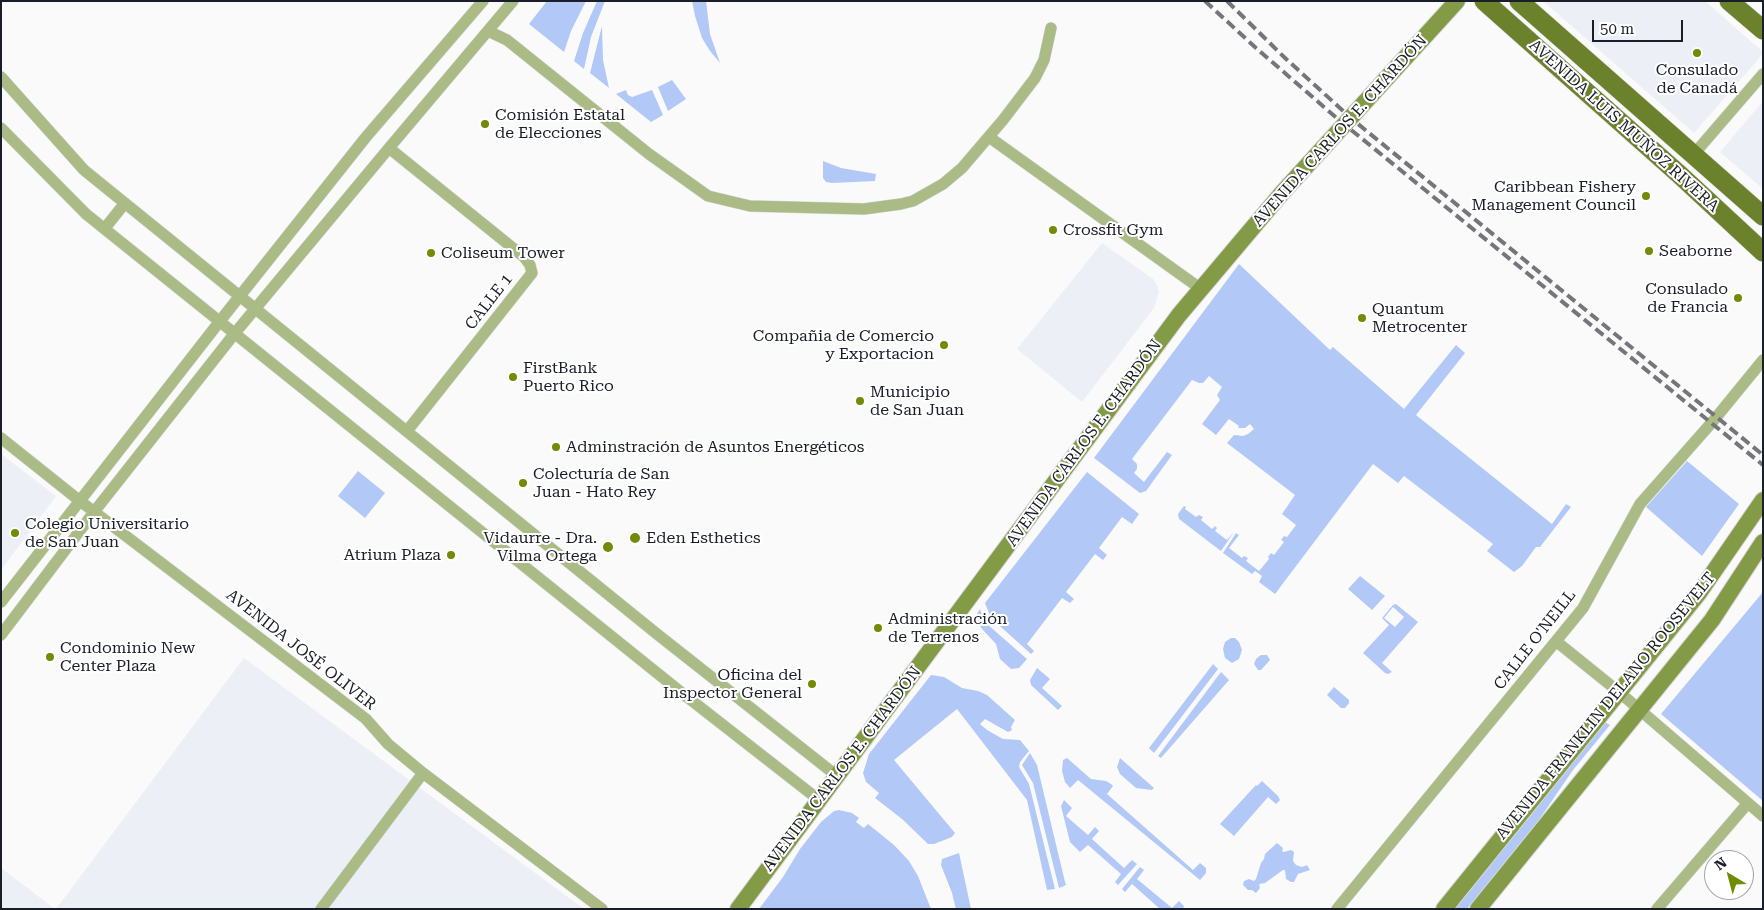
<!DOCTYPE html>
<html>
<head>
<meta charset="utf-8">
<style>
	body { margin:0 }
	#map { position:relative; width:1764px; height:910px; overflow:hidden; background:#fafafa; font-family:"Roboto Serif",serif }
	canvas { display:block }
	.frame { position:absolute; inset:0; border:2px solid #1a1e28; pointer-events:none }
	.north { position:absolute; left:1704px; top:850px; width:50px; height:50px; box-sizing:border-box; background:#fff; border:1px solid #a3a5a9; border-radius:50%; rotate:323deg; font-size:14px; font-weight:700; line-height:20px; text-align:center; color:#1a1e28 }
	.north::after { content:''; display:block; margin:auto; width:18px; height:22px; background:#708b04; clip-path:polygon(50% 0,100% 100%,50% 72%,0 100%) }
	.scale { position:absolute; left:1592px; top:20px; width:91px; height:22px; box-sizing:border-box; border:2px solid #1a1e28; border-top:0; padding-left:6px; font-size:15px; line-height:18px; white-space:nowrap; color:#1a1e28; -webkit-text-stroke:4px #fff; paint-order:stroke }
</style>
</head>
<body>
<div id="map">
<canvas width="1764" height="910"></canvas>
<div class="frame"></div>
<div class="north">N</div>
<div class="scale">50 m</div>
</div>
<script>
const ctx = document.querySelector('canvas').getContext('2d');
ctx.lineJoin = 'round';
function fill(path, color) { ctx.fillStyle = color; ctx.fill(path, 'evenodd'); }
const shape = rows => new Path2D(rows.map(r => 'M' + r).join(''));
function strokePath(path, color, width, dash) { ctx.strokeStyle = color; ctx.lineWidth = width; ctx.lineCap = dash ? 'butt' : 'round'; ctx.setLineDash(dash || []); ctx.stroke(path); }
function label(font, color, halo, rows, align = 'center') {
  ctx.font = font + ' "Roboto Serif",serif'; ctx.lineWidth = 4; ctx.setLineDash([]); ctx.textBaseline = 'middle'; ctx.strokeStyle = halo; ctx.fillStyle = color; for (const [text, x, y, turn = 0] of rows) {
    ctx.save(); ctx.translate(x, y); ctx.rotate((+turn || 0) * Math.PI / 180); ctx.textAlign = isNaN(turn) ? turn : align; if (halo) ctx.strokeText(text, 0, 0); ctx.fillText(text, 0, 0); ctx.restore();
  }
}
fill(shape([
	[1543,1,1705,1,1763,52,1763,54,1694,133],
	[1763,101,1763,189,1720,152],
	[1102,243,1153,279,1157,285,1159,292,1154,308,1082,402,1017,349],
	[1,454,56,496,1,570],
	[244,658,584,909,56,909],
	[1,868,55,909,1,909]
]), '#eceff6');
fill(shape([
	[547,1,586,1,571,31,564,52,529,24],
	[597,1,605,1,591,37,584,69,574,61,583,33],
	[692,1,706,1,710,34,720,63,710,51,702,38,695,16],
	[602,26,603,60,609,88,590,73],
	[672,80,686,99,668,111,658,87],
	[626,90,628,95,632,97,652,90,663,115,651,122,616,94],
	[823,161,841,168,876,174,875,181,832,183,826,182,823,178],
	[1239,264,1330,350,1333,347,1404,409,1456,345,1465,353,1416,415,1552,524,1566,504,1571,507,1540,547,1536,547,1522,566,1514,572,1487,551,1493,544,1404,476,1398,483,1373,464,1275,594,1259,582,1262,576,1255,571,1252,574,1223,553,1236,533,1239,535,1229,548,1242,558,1244,556,1248,558,1246,561,1259,571,1269,559,1268,557,1271,553,1274,555,1284,542,1281,540,1284,536,1287,537,1296,525,1282,514,1295,495,1227,443,1234,435,1243,436,1248,434,1254,429,1250,424,1245,428,1238,428,1239,426,1229,419,1216,435,1202,424,1220,400,1217,395,1222,387,1209,376,1203,383,1199,383,1192,380,1132,459,1137,464,1137,469,1134,473,1144,482,1167,452,1172,455,1146,491,1140,493,1094,458],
	[1687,461,1739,504,1702,556,1646,507],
	[358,471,385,493,365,518,338,496],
	[1087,472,1139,514,1132,524,1122,517,1099,548,1107,555,1103,560,1095,554,1066,592,1074,599,1070,603,1062,598,1027,644,1034,651,1031,654,991,618,985,603],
	[1184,506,1186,507,1185,509,1196,517,1199,515,1203,517,1201,520,1212,529,1215,526,1217,528,1215,531,1227,540,1234,532,1221,551,1179,519,1178,514],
	[1360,576,1385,596,1372,610,1348,589],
	[1763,592,1763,801,1661,714],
	[1396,604,1418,622,1382,663,1392,672,1388,674,1385,673,1363,653,1389,625,1382,618,1393,605],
	[1393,607,1404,617,1395,627,1384,618],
	[980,609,984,620,987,624,1027,659,1019,668,1011,669,1000,659,996,644,982,629,978,621,977,614],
	[1231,638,1235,638,1239,642,1242,650,1239,659,1232,663,1225,658,1223,649,1225,642],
	[1261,655,1267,655,1270,660,1261,670,1258,670,1254,664,1256,659],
	[1213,664,1218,669,1154,753,1149,748],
	[1037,668,1050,679,1042,688,1062,706,1058,710,1031,685,1030,680],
	[1221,672,1229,680,1161,758,1158,756],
	[931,675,944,677,962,688,978,691,987,695,1015,720,1011,727,1012,730,1008,732,985,719,980,724,987,730,1003,739,1020,740,1029,751,1020,762,1019,767,1029,784,1055,889,1047,890,1027,800,957,709,894,760,955,833,952,837,934,844,928,844,902,819,875,798,879,793,866,782,863,773,869,754],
	[1334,687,1349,700,1349,703,1345,708,1341,708,1327,695],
	[1605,722,1610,725,1573,770,1532,830,1467,909,1452,909],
	[1030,753,1037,765,1065,882,1066,885,1059,888,1033,783,1022,765],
	[1067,758,1091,779,1106,781,1111,784,1113,786,1107,794,1193,870,1200,863,1206,868,1206,873,1200,880,1078,780,1070,788,1065,782,1062,771,1063,760],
	[1120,758,1154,788,1152,790,1136,788,1120,774,1117,767],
	[1262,781,1278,796,1280,800,1276,804,1268,797,1234,836,1220,824,1256,785,1257,786],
	[1064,800,1072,808,1066,816,1088,835,1095,827,1099,831,1092,839,1124,868,1132,860,1137,864,1118,885,1115,882,1121,874,1088,845,1080,852,1070,842,1061,806],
	[839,810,852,813,859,818,856,822,864,828,868,824,894,845,909,861,918,876,931,909,759,909,783,877,800,849,821,822,834,811],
	[1277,843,1283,848,1282,851,1284,852,1291,850,1294,852,1293,861,1296,865,1302,867,1307,865,1310,870,1298,874,1294,882,1291,882,1286,879,1285,870,1283,870,1265,883,1259,884,1260,888,1256,893,1252,890,1248,890,1243,885,1244,881,1249,879,1254,881,1256,879,1261,863,1264,859,1265,854],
	[959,853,971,909,956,909,952,893,941,865,942,859],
	[1140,867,1144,870,1137,879,1172,908,1179,901,1184,906,1183,909,1160,909,1132,884,1125,892,1122,889]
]), '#b2c8f7');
const street = shape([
	[488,31,507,40,649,154,708,196,750,206,864,209,901,204,913,201,943,184,962,168,1003,120,1035,78,1044,60,1051,28],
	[1,77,84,170,657,634,837,776],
	[1,128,86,214,682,693,819,800],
	[989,137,1201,289],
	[389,148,524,257,530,265,532,273,407,431],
	[1694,154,1763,74],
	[105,228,125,203],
	[1,438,80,501,366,719,388,744,423,773,602,909],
	[1,602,220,321,366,137,483,1],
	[1,635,94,512,235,333,389,148,513,1],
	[1557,642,1619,692,1763,816],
	[321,909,423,773],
	[1337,909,1583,608,1640,504,1714,420,1763,360],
	[1657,909,1748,803]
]);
const secondary = shape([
	[738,909,1179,315,1282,193,1457,1],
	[1444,909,1699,593,1763,500],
	[1478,909,1712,620,1763,542]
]);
const primary = shape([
	[1484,1,1680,175,1763,252],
	[1519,1,1763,216],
	[1729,1,1763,30]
]);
strokePath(street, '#d6d7d8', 12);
strokePath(secondary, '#d6d7d8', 18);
strokePath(primary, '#d6d7d8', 20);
strokePath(street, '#aabb85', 11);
strokePath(secondary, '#839a47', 16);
strokePath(primary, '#6b812c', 19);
strokePath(shape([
	[1205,1,1256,48,1339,120,1763,465],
	[1227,1,1284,57,1352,119,1763,455]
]), '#74767c', 4, [10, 5]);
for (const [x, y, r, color] of [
	[1697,53,5,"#708b04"],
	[485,124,5,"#708b04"],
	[1646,196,5,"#708b04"],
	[1053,230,5,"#708b04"],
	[1649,251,5,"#708b04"],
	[431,253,5,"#708b04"],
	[1738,298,5,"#708b04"],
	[1362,318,5,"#708b04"],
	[944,345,5,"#708b04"],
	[513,377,5,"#708b04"],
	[860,401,5,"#708b04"],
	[556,447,5,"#708b04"],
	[523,483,5,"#708b04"],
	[15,533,5,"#708b04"],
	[635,538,6,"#708b04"],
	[608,547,6,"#708b04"],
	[451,555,5,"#708b04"],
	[878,628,5,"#708b04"],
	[50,657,5,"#708b04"],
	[812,684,5,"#708b04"]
]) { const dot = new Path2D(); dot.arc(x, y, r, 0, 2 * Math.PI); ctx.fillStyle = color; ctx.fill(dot); strokePath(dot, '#fff', 2); }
label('16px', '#1a1e28', '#fff', [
	["Consulado",1697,70,"center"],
	["de Canadá",1697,88,"center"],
	["Comisión Estatal",495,115],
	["de Elecciones",495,133],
	["Caribbean Fishery",1636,187,"right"],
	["Management Council",1636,205,"right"],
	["Crossfit Gym",1063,230],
	["Seaborne",1659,251],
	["Coliseum Tower",441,253],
	["Consulado",1728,289,"right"],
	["de Francia",1728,307,"right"],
	["Quantum",1372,309],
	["Metrocenter",1372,327],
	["Compañia de Comercio",934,336,"right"],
	["y Exportacion",934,354,"right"],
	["FirstBank",523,368],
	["Puerto Rico",523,386],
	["Municipio",870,392],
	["de San Juan",870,410],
	["Adminstración de Asuntos Energéticos",566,447],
	["Colecturía de San",533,474],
	["Juan - Hato Rey",533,492],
	["Colegio Universitario",25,524],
	["de San Juan",25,542],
	["Vidaurre - Dra.",597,538,"right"],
	["Vilma Ortega",597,556,"right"],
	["Eden Esthetics",646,538],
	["Atrium Plaza",441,555,"right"],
	["Administración",888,619],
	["de Terrenos",888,637],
	["Condominio New",60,648],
	["Center Plaza",60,666],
	["Oficina del",802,675,"right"],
	["Inspector General",802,693,"right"]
], 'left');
label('16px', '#1a1e28', '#fff', [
	["AVENIDA LUIS MUÑOZ RIVERA",1624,126,42],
	["AVENIDA CARLOS E. CHARDÓN",1340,131,-48],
	["CALLE 1",489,302,-52],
	["AVENIDA CARLOS E. CHARDÓN",1084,443,-54],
	["CALLE O'NEILL",1535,640,-52],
	["AVENIDA JOSÉ OLIVER",301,650,38],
	["AVENIDA FRANKLIN DELANO ROOSEVELT",1606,706,-51],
	["AVENIDA CARLOS E. CHARDÓN",842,769,-53]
]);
</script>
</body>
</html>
